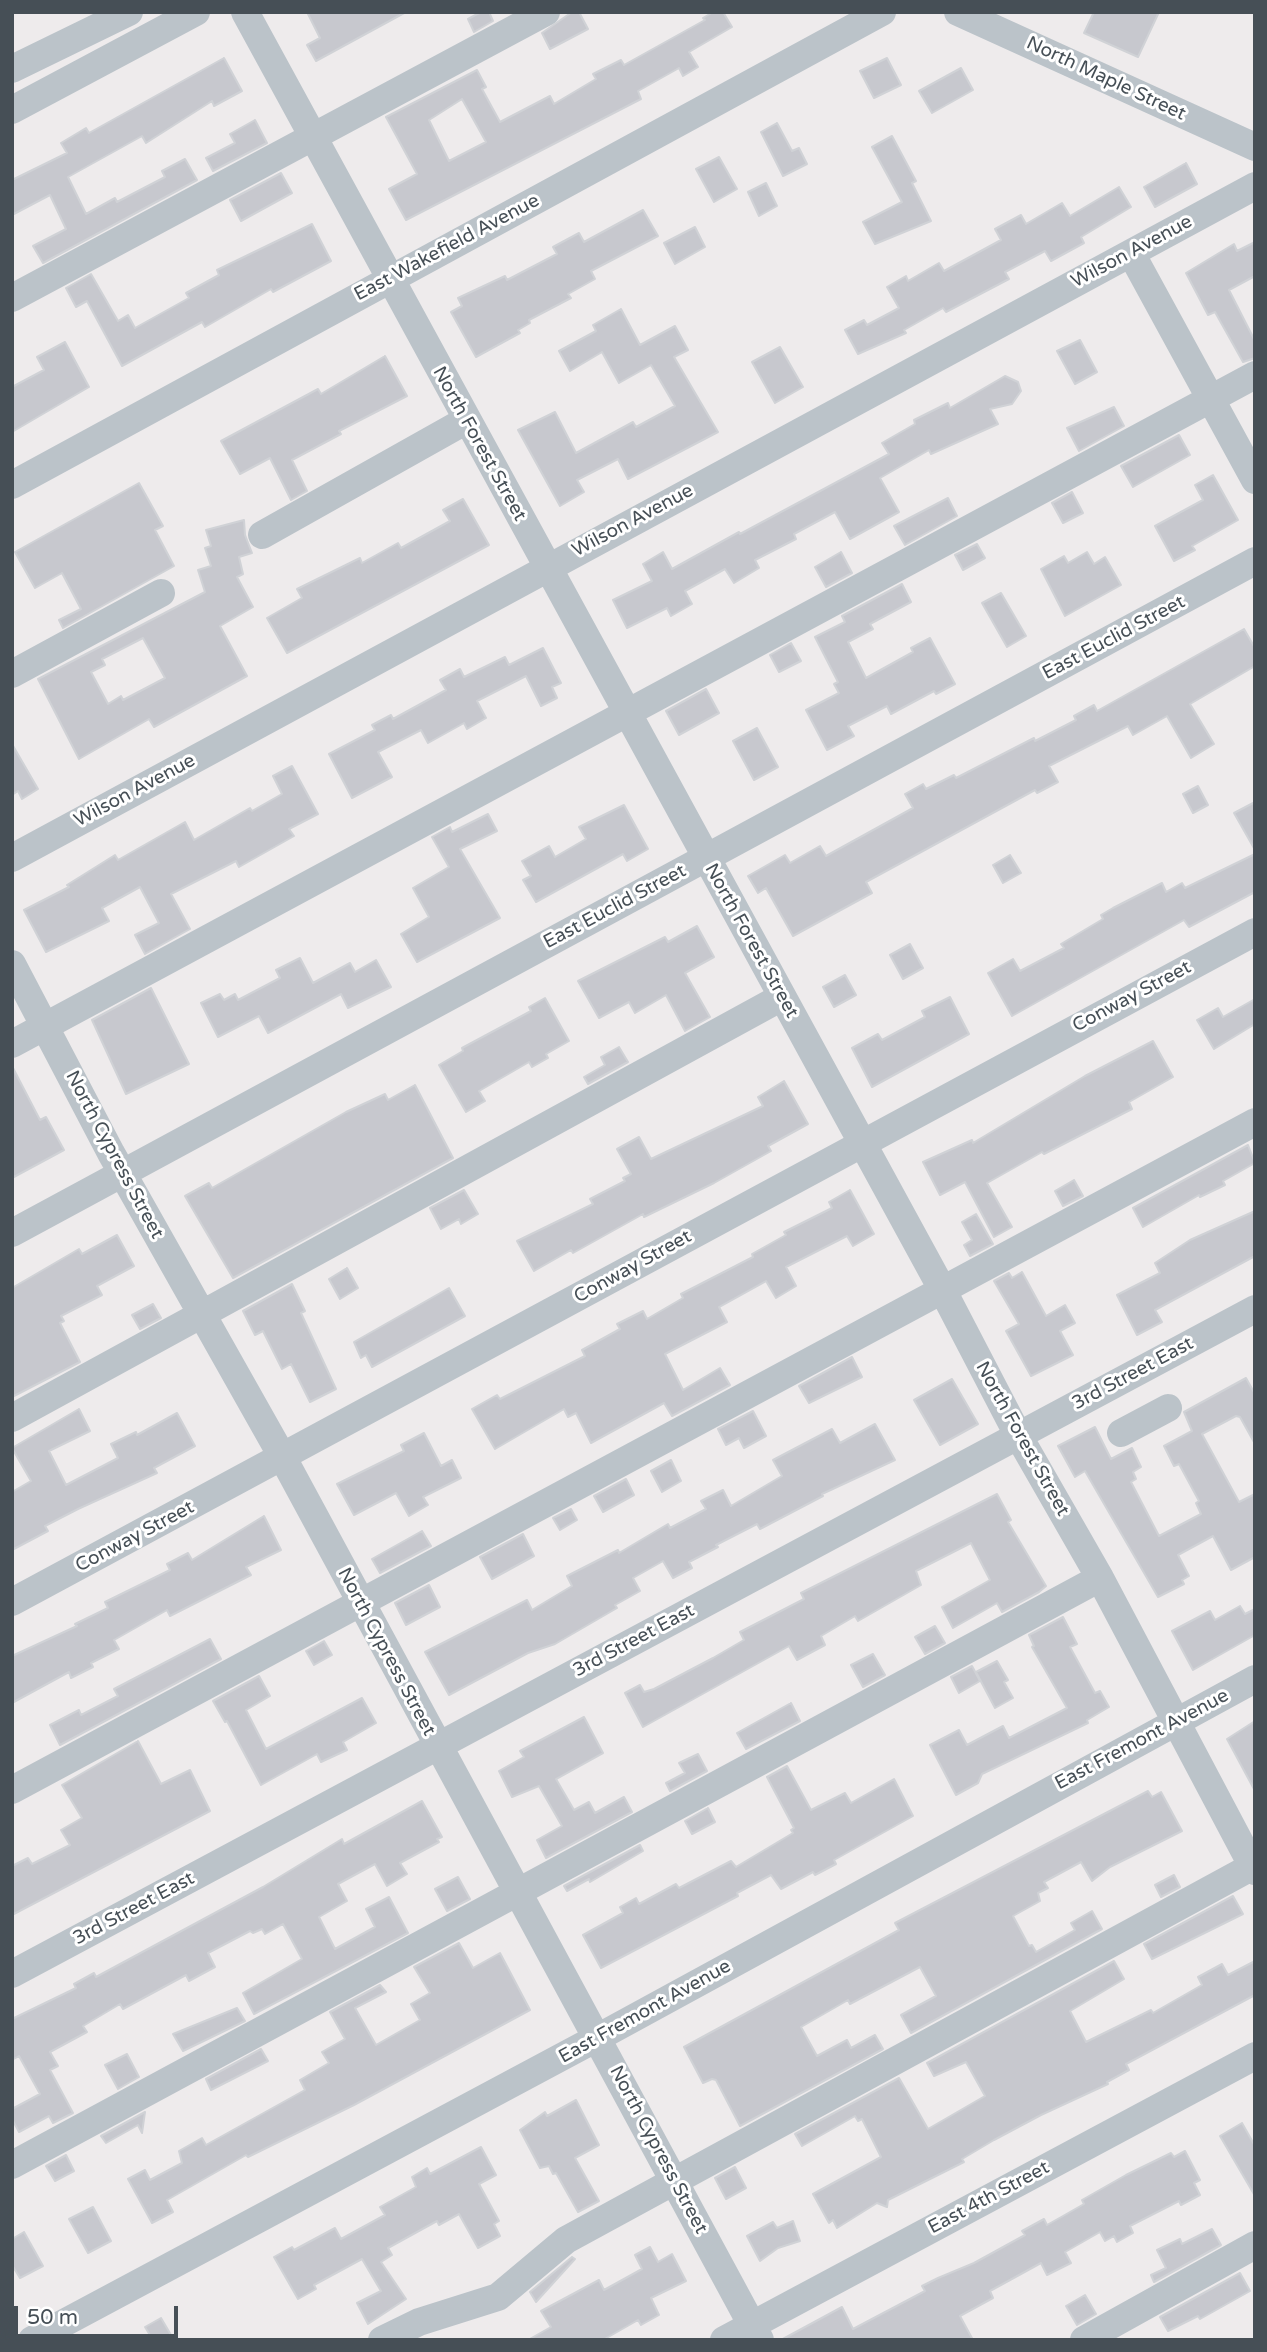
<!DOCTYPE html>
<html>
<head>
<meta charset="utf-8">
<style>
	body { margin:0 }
	#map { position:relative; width:1267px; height:2352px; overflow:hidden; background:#eeebec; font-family:"Varela Round",sans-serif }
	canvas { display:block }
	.frame { position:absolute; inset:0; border:14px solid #464f56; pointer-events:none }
	.scale { position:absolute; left:14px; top:2306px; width:164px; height:32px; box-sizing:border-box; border:4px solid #464f56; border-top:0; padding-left:9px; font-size:21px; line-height:24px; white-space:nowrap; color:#464f56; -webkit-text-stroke:5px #fff; paint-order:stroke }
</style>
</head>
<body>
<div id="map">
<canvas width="1267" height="2352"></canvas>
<div class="frame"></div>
<div class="scale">50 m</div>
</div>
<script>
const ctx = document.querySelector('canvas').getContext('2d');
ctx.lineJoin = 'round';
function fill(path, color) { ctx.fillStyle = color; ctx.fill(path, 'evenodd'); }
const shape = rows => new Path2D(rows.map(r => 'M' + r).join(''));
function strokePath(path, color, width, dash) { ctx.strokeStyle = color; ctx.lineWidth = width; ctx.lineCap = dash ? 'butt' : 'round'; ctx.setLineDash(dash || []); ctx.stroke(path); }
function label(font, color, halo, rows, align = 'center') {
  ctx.font = font + ' "Varela Round",sans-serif'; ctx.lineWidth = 6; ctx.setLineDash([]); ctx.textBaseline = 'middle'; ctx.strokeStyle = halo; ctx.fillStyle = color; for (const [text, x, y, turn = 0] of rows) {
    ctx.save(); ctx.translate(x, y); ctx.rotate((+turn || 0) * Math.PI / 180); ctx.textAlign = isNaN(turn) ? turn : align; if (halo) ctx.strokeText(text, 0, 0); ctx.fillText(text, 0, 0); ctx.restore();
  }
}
const building = shape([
	[307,12,406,12,316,61,307,45,320,38,307,12],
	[481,12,489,12,493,21,474,32,468,19,481,12],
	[572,12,579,12,588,29,550,49,542,33,572,12],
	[713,12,723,12,732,27,689,52,698,67,683,76,679,68,638,91,641,99,406,220,389,189,417,174,386,117,477,70,486,87,482,89,500,122,550,96,554,104,596,79,593,74,621,60,624,65,705,20,703,18,713,12],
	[462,99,486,142,449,161,429,120,462,99],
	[1094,12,1159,12,1138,57,1084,33,1094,12],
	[224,58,242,91,214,106,212,101,146,143,142,136,68,177,86,214,115,198,117,202,165,177,162,171,185,159,197,180,43,263,33,246,66,229,50,195,12,215,12,180,67,153,61,143,86,128,89,133,224,58],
	[887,58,901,85,874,98,860,71,887,58],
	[961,68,973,90,932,113,919,91,961,68],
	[255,120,267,143,213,171,206,158,235,143,230,134,255,120],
	[777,123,792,151,799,148,807,164,783,176,761,132,777,123],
	[892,136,916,181,912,183,931,221,875,244,863,222,902,202,872,147,892,136],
	[719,157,737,189,714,202,696,169,719,157],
	[1186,163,1197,184,1155,207,1144,187,1186,163],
	[281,173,292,193,241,221,230,200,281,173],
	[766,183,777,206,759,216,748,192,766,183],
	[1119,187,1131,207,1081,237,1084,243,1051,261,1045,251,1005,272,1009,279,946,312,943,308,904,330,906,333,858,354,845,330,864,320,867,325,899,308,887,287,906,276,908,281,939,263,944,271,1001,240,995,229,1021,215,1026,224,1062,203,1070,216,1119,187],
	[643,210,658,236,591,271,595,279,568,294,571,298,529,320,530,323,518,330,520,333,476,357,451,312,462,306,458,298,505,276,507,280,557,254,553,247,579,233,584,242,643,210],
	[312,224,331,261,273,292,271,289,205,327,202,322,122,366,87,301,76,307,66,288,91,274,118,321,128,315,135,328,189,298,186,293,219,275,217,270,312,224],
	[695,227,705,247,675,264,664,243,695,227],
	[1255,242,1255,276,1229,290,1255,341,1255,358,1243,362,1215,312,1208,315,1186,273,1234,244,1237,251,1255,242],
	[621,309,640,345,675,326,688,350,674,357,718,432,628,479,618,459,577,480,584,492,560,506,518,430,555,412,576,453,633,422,636,427,675,406,651,365,619,383,602,352,570,371,559,351,596,331,593,325,621,309],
	[1080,340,1097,372,1075,384,1057,351,1080,340],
	[65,342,89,387,12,432,12,387,44,370,37,357,65,342],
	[780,347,803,387,775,403,752,362,780,347],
	[385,356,407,396,339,431,341,434,292,460,307,491,291,500,270,458,240,474,221,441,318,389,321,394,385,356],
	[1005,376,1018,382,1021,391,1012,404,990,409,998,424,931,454,929,450,880,478,899,512,850,539,835,512,794,534,796,539,755,560,759,568,734,583,725,569,685,591,692,604,671,616,667,608,627,628,613,600,652,581,643,564,663,552,672,569,739,532,740,534,889,454,882,443,915,424,914,420,948,403,950,408,1005,376],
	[1114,407,1124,426,1079,451,1067,428,1114,407],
	[1179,435,1190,455,1133,487,1121,466,1179,435],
	[1213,475,1238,520,1192,546,1195,550,1174,561,1155,526,1203,500,1195,485,1213,475],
	[139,483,163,526,155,530,174,566,63,628,59,620,81,609,62,573,35,588,15,552,139,483],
	[1072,492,1083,513,1063,523,1052,503,1072,492],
	[948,498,957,516,905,545,894,526,948,498],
	[463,499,489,545,287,653,267,618,302,598,297,589,360,558,362,563,398,543,401,548,450,521,443,510,463,499],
	[244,520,245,535,252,553,239,557,243,574,237,577,253,607,220,626,247,676,154,727,149,719,79,759,38,679,205,592,198,570,211,566,205,548,211,546,206,530,244,520],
	[143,638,165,678,123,700,121,696,108,704,91,672,105,665,102,659,143,638],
	[977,544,985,558,963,570,955,555,977,544],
	[841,552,852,573,826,587,815,567,841,552],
	[1087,552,1094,564,1105,557,1121,585,1065,616,1041,569,1064,556,1068,563,1087,552],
	[902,584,911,602,870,624,873,629,848,642,866,678,913,652,911,648,930,638,955,684,936,694,934,691,891,714,887,706,848,726,854,736,827,750,806,710,839,693,834,684,838,682,815,637,845,622,842,616,902,584],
	[1001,593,1026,636,1007,647,982,603,1001,593],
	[1244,629,1255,648,1255,666,1190,704,1214,744,1191,758,1167,716,1133,735,1128,726,1049,766,1058,782,1037,793,1035,790,866,882,872,893,793,936,766,888,758,893,748,876,785,855,790,863,820,846,826,856,913,808,905,794,923,784,926,789,954,775,956,778,1034,738,1035,741,1076,720,1074,716,1094,705,1097,711,1244,629],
	[791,643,801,661,779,672,770,655,791,643],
	[543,648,561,683,552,687,557,698,541,706,526,676,477,701,486,718,467,729,464,723,428,743,421,730,378,752,392,777,352,798,329,754,375,730,372,725,391,715,393,719,446,690,440,680,460,669,464,677,505,657,509,665,543,648],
	[706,689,719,713,679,735,666,711,706,689],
	[757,728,778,767,754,780,733,741,757,728],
	[12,744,38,789,22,799,18,791,12,795,12,744],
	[292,766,318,814,289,829,294,836,239,867,236,861,171,894,190,929,145,954,135,935,159,923,140,887,102,908,109,921,46,952,24,910,69,887,67,885,115,855,118,860,185,822,194,840,250,808,252,811,282,794,273,776,292,766],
	[1198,786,1208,805,1193,813,1183,794,1198,786],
	[1255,802,1255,850,1234,813,1255,802],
	[624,805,648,849,627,861,623,854,536,902,523,880,531,876,522,861,549,846,555,857,586,839,579,827,624,805],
	[488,814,497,831,460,849,500,918,417,962,401,934,429,917,413,888,449,867,432,837,450,827,452,832,488,814],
	[1255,854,1255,892,1189,927,1184,920,1012,1016,988,973,1013,959,1020,971,1064,948,1061,944,1103,919,1101,915,1113,908,1162,883,1166,892,1182,883,1185,888,1255,854],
	[1010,855,1021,873,1003,883,993,865,1010,855],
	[697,926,714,957,685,973,710,1017,685,1031,666,995,635,1013,629,1002,599,1018,578,981,665,937,668,942,697,926],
	[910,944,923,968,903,979,890,955,910,944],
	[300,958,313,983,350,963,355,972,376,960,391,987,348,1008,341,994,268,1033,259,1016,218,1037,201,1003,220,994,224,1000,235,994,238,1000,280,978,276,970,300,958],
	[845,975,856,995,834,1007,823,987,845,975],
	[151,988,189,1064,126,1094,92,1020,151,988],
	[950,997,969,1034,872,1087,852,1048,878,1034,882,1040,925,1017,922,1011,950,997],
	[545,998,569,1041,546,1054,548,1058,532,1067,529,1062,479,1091,485,1101,466,1112,439,1065,463,1051,462,1048,531,1011,529,1007,545,998],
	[1255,999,1255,1024,1214,1049,1197,1020,1218,1008,1223,1017,1255,999],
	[1153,1041,1173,1077,1129,1102,1132,1109,1044,1154,1042,1152,987,1183,1012,1227,994,1237,965,1182,940,1195,923,1162,972,1140,973,1143,1085,1076,1153,1041],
	[619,1047,628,1062,588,1084,584,1077,605,1065,601,1057,619,1047],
	[12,1066,40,1120,46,1117,64,1150,12,1178,12,1066],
	[784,1081,808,1124,768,1146,771,1151,714,1183,644,1217,643,1214,573,1253,571,1250,534,1271,517,1241,593,1204,590,1199,625,1181,623,1178,631,1174,617,1149,639,1137,651,1159,763,1106,758,1097,784,1081],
	[415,1085,453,1158,233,1278,185,1196,209,1183,212,1188,346,1112,385,1094,388,1100,415,1085],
	[1248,1145,1255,1163,1223,1181,1225,1185,1200,1197,1199,1195,1143,1227,1133,1208,1248,1145],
	[1074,1180,1083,1196,1063,1206,1055,1191,1074,1180],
	[464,1190,478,1214,461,1224,459,1219,441,1229,430,1208,464,1190],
	[850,1190,874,1234,853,1246,847,1236,786,1267,796,1286,776,1298,766,1281,719,1307,727,1322,665,1354,683,1390,720,1368,730,1385,672,1416,664,1403,591,1443,576,1413,568,1417,564,1409,495,1449,472,1409,497,1395,500,1399,585,1356,582,1350,620,1329,617,1324,643,1311,647,1319,683,1298,681,1294,753,1257,752,1254,786,1235,784,1232,832,1208,829,1202,850,1190],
	[1255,1211,1255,1256,1155,1310,1162,1322,1137,1335,1117,1295,1160,1273,1155,1263,1190,1240,1255,1211],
	[976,1214,993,1244,970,1256,964,1245,972,1240,962,1222,976,1214],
	[117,1235,134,1266,97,1286,102,1295,61,1316,64,1321,60,1323,80,1362,12,1397,12,1288,79,1249,82,1254,117,1235],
	[347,1268,358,1288,340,1299,329,1279,347,1268],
	[1022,1272,1046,1316,1065,1305,1075,1323,1060,1331,1073,1355,1031,1376,1006,1331,1019,1324,994,1281,1009,1273,1012,1278,1022,1272],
	[292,1284,305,1311,301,1313,336,1389,310,1402,291,1364,282,1369,263,1331,255,1335,243,1311,292,1284],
	[449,1288,465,1316,372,1367,366,1355,361,1358,354,1342,449,1288],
	[153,1304,161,1318,140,1329,132,1315,153,1304],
	[852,1357,862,1377,809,1403,799,1386,852,1357],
	[1246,1378,1255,1394,1255,1444,1240,1417,1236,1416,1202,1434,1239,1502,1255,1494,1255,1557,1231,1570,1213,1536,1178,1555,1189,1576,1182,1580,1184,1584,1158,1597,1085,1471,1075,1477,1058,1446,1095,1427,1111,1459,1132,1448,1141,1467,1133,1472,1136,1479,1131,1482,1159,1536,1201,1514,1196,1503,1199,1501,1179,1464,1174,1466,1164,1446,1192,1431,1184,1412,1246,1378],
	[952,1379,978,1424,940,1445,914,1400,952,1379],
	[79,1409,90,1431,49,1451,66,1485,118,1458,111,1444,136,1432,137,1435,177,1413,195,1446,154,1468,157,1473,78,1509,45,1526,48,1531,12,1550,12,1492,31,1481,12,1448,79,1409],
	[753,1411,766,1436,744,1448,739,1438,726,1445,718,1429,753,1411],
	[875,1424,895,1460,822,1494,823,1496,760,1529,757,1524,716,1545,718,1547,689,1562,692,1568,673,1578,663,1561,633,1578,640,1591,615,1605,617,1608,555,1644,528,1653,449,1695,425,1652,527,1600,532,1610,572,1586,567,1576,618,1550,619,1553,668,1524,670,1528,706,1509,701,1501,723,1490,731,1506,782,1476,773,1460,832,1429,840,1443,875,1424],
	[424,1433,441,1466,452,1460,461,1478,423,1497,428,1505,409,1516,396,1493,354,1515,337,1484,404,1451,401,1445,424,1433],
	[671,1460,681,1481,662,1492,651,1471,671,1460],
	[626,1479,634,1495,603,1512,594,1496,626,1479],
	[997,1494,1011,1520,1008,1522,1046,1586,1039,1592,1002,1612,997,1603,953,1628,942,1607,990,1580,971,1543,916,1571,921,1585,858,1621,855,1616,821,1636,825,1645,797,1660,789,1646,643,1727,625,1693,640,1685,644,1692,654,1689,713,1658,744,1640,740,1632,804,1599,801,1593,997,1494],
	[571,1509,577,1520,560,1530,553,1518,571,1509],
	[264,1516,281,1550,246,1567,251,1575,170,1616,167,1610,114,1640,119,1649,91,1663,93,1667,71,1678,69,1672,12,1703,12,1656,77,1626,75,1624,108,1608,105,1602,170,1570,167,1564,188,1553,192,1560,264,1516],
	[422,1531,431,1546,380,1573,372,1559,422,1531],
	[523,1534,534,1556,492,1579,480,1557,523,1534],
	[429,1585,440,1607,406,1625,395,1603,429,1585],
	[1240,1606,1245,1614,1255,1609,1255,1635,1193,1670,1172,1631,1210,1611,1215,1620,1240,1606],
	[1063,1617,1077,1644,1070,1647,1095,1693,1100,1691,1109,1707,1087,1720,1088,1723,982,1774,978,1783,956,1795,930,1745,959,1730,967,1745,1003,1726,1009,1738,1067,1708,1032,1647,1034,1646,1029,1635,1063,1617],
	[935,1626,945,1643,925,1654,915,1637,935,1626],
	[210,1639,221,1659,60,1745,50,1725,79,1710,81,1715,118,1696,114,1689,210,1639],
	[324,1641,332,1655,314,1665,306,1651,324,1641],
	[873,1654,885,1675,863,1687,851,1665,873,1654],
	[997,1661,1008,1680,1004,1682,1013,1698,995,1708,976,1672,997,1661],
	[972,1666,980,1681,959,1693,951,1677,972,1666],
	[259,1676,270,1696,246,1710,266,1749,362,1698,376,1723,343,1742,347,1750,321,1762,317,1754,261,1785,227,1721,225,1722,213,1701,259,1676],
	[791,1703,800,1721,746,1749,737,1733,791,1703],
	[584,1717,603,1753,556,1779,574,1810,589,1802,595,1813,624,1797,632,1812,546,1858,537,1840,562,1826,539,1786,512,1797,499,1771,524,1757,520,1751,584,1717],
	[1255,1721,1255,1791,1227,1739,1255,1721],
	[138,1741,161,1784,190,1770,210,1811,12,1915,12,1866,28,1858,32,1864,70,1845,61,1830,82,1818,62,1785,138,1741],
	[698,1754,707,1771,670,1791,666,1783,685,1773,679,1763,698,1754],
	[787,1766,811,1810,845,1793,851,1803,894,1779,913,1816,834,1860,836,1864,815,1875,813,1872,781,1889,771,1875,737,1893,738,1896,601,1968,583,1935,623,1913,620,1907,636,1898,639,1904,676,1884,679,1888,731,1861,736,1867,793,1833,791,1830,794,1828,767,1777,787,1766],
	[1148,1791,1152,1797,1161,1792,1182,1831,1110,1867,1092,1881,1081,1862,1044,1882,1048,1888,1038,1893,1040,1901,1013,1916,1029,1946,1032,1945,1036,1952,1075,1930,1071,1923,1092,1911,1102,1929,911,2033,901,2015,936,1996,920,1967,850,2004,848,2000,801,2027,817,2056,847,2040,851,2048,875,2035,883,2049,740,2126,716,2080,712,2079,703,2083,684,2047,899,1930,895,1923,1148,1791],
	[422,1801,442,1837,437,1839,439,1842,400,1863,407,1874,387,1886,375,1864,338,1884,347,1901,319,1917,335,1949,375,1927,366,1909,389,1897,408,1933,254,2014,243,1993,302,1959,283,1924,265,1934,262,1929,253,1933,250,1931,208,1953,215,1967,189,1981,186,1975,123,2009,120,2004,83,2026,87,2032,50,2052,58,2066,50,2070,73,2113,53,2123,49,2116,19,2132,12,2119,12,2109,40,2094,19,2056,12,2060,12,2019,76,1988,74,1984,94,1973,96,1977,263,1887,342,1839,344,1844,422,1801],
	[708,1808,715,1822,692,1834,685,1821,708,1808],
	[640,1845,643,1851,590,1882,589,1879,567,1891,564,1886,640,1845],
	[1174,1875,1180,1887,1161,1897,1155,1885,1174,1875],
	[458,1877,470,1899,447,1911,435,1889,458,1877],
	[1233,1896,1243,1914,1152,1959,1144,1944,1233,1896],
	[459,1943,473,1968,500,1953,530,2010,354,2105,248,2157,246,2155,167,2200,173,2212,152,2223,128,2179,145,2170,150,2180,182,2163,179,2151,202,2138,206,2145,305,2090,300,2080,329,2063,322,2052,345,2039,330,2012,380,1985,386,1992,355,2008,376,2045,420,2020,411,2004,430,1993,414,1967,459,1943],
	[1114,1961,1124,1979,1070,2011,1086,2042,1151,2010,1153,2013,1202,1985,1198,1977,1222,1964,1228,1975,1255,1961,1255,1995,1126,2064,1129,2070,1107,2082,1108,2084,1041,2115,994,2140,962,2159,964,2162,888,2200,887,2207,877,2203,837,2228,833,2220,829,2223,813,2194,881,2157,862,2119,858,2121,855,2116,802,2146,795,2134,899,2078,928,2129,985,2096,966,2062,934,2076,927,2063,1114,1961],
	[237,2008,245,2021,183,2051,173,2034,237,2008],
	[261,2049,268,2061,211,2090,206,2079,261,2049],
	[127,2054,139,2077,118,2089,105,2065,127,2054],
	[576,2100,599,2145,575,2158,599,2201,578,2212,556,2173,553,2174,549,2166,540,2168,520,2130,545,2112,547,2116,576,2100],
	[145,2112,142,2133,138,2125,106,2143,101,2136,145,2112],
	[1242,2123,1255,2146,1255,2196,1220,2136,1242,2123],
	[481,2147,496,2175,479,2184,499,2221,494,2224,500,2236,478,2248,459,2214,439,2225,437,2221,388,2248,392,2255,381,2262,406,2299,368,2324,357,2303,381,2291,362,2259,314,2285,316,2289,298,2299,274,2257,292,2247,294,2250,335,2228,341,2239,385,2215,380,2207,416,2187,412,2177,427,2168,430,2174,481,2147],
	[1185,2151,1200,2180,1194,2183,1200,2195,1181,2205,1179,2201,1130,2226,1133,2233,1117,2242,1114,2236,1105,2241,1100,2232,1065,2252,1071,2263,1047,2275,1041,2263,990,2291,993,2298,960,2316,973,2340,781,2340,842,2307,853,2329,925,2291,922,2286,938,2278,974,2263,1025,2235,1022,2231,1044,2219,1047,2225,1063,2216,1084,2204,1082,2200,1126,2175,1171,2153,1174,2157,1185,2151],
	[66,2155,74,2171,55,2181,46,2166,66,2155],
	[735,2167,746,2188,726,2199,715,2178,735,2167],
	[93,2207,111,2241,88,2253,69,2219,93,2207],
	[793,2221,800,2241,778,2248,760,2261,747,2236,773,2222,777,2228,793,2221],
	[1212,2229,1221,2245,1154,2282,1151,2275,1166,2268,1157,2250,1180,2239,1182,2244,1212,2229],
	[24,2232,43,2266,20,2278,12,2265,12,2239,24,2232],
	[650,2247,658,2262,672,2254,686,2281,651,2298,659,2315,641,2325,638,2320,603,2340,528,2340,551,2327,541,2311,599,2280,604,2290,642,2269,635,2255,650,2247],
	[572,2257,575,2259,536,2302,530,2292,572,2257],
	[1240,2273,1250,2291,1200,2319,1198,2316,1168,2331,1160,2317,1240,2273],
	[1085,2295,1096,2314,1077,2325,1066,2306,1085,2295],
	[161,2318,174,2340,153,2340,145,2327,161,2318]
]);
fill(building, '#c7c8ce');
strokePath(building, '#d0d2d6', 2);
strokePath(shape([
	[245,12,942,1289,1018,1435,1100,1578,1255,1871],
	[958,12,1255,147],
	[12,69,129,12],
	[12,110,196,12],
	[1131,253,1255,480],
	[12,298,546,12],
	[12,485,882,12],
	[262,535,465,421],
	[12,674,161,593],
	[12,858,1255,186],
	[12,964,111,1153,283,1458,760,2340],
	[12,1044,1255,375],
	[12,1233,1255,561],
	[12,1418,782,997],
	[1121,1433,1168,1408],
	[12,1602,1255,932],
	[12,1790,1255,1122],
	[12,1974,1255,1309],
	[12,2165,1100,1578],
	[32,2340,597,2038,1255,1679],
	[382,2340,419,2322,498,2297,566,2240,1255,1865],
	[724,2340,1255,2056],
	[1084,2340,1255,2245]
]), '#bbc3c9', 28);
label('19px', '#464f56', '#fff', [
	["North Maple Street",1106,79,25],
	["East Wakefield Avenue",447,248,-28],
	["Wilson Avenue",1132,252,-28],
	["North Forest Street",479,444,61],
	["Wilson Avenue",633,521,-28],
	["East Euclid Street",1114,638,-28],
	["Wilson Avenue",135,791,-28],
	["East Euclid Street",615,907,-28],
	["North Forest Street",751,941,61],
	["Conway Street",1132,997,-28],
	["North Cypress Street",114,1155,62],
	["Conway Street",633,1267,-29],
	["3rd Street East",1133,1374,-28],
	["North Forest Street",1022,1439,61],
	["Conway Street",135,1537,-28],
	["3rd Street East",634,1641,-28],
	["North Cypress Street",386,1652,62],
	["East Fremont Avenue",1142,1740,-28],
	["3rd Street East",134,1909,-28],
	["East Fremont Avenue",645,2012,-29],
	["North Cypress Street",658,2150,62],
	["East 4th Street",989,2198,-28]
]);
</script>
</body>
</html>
